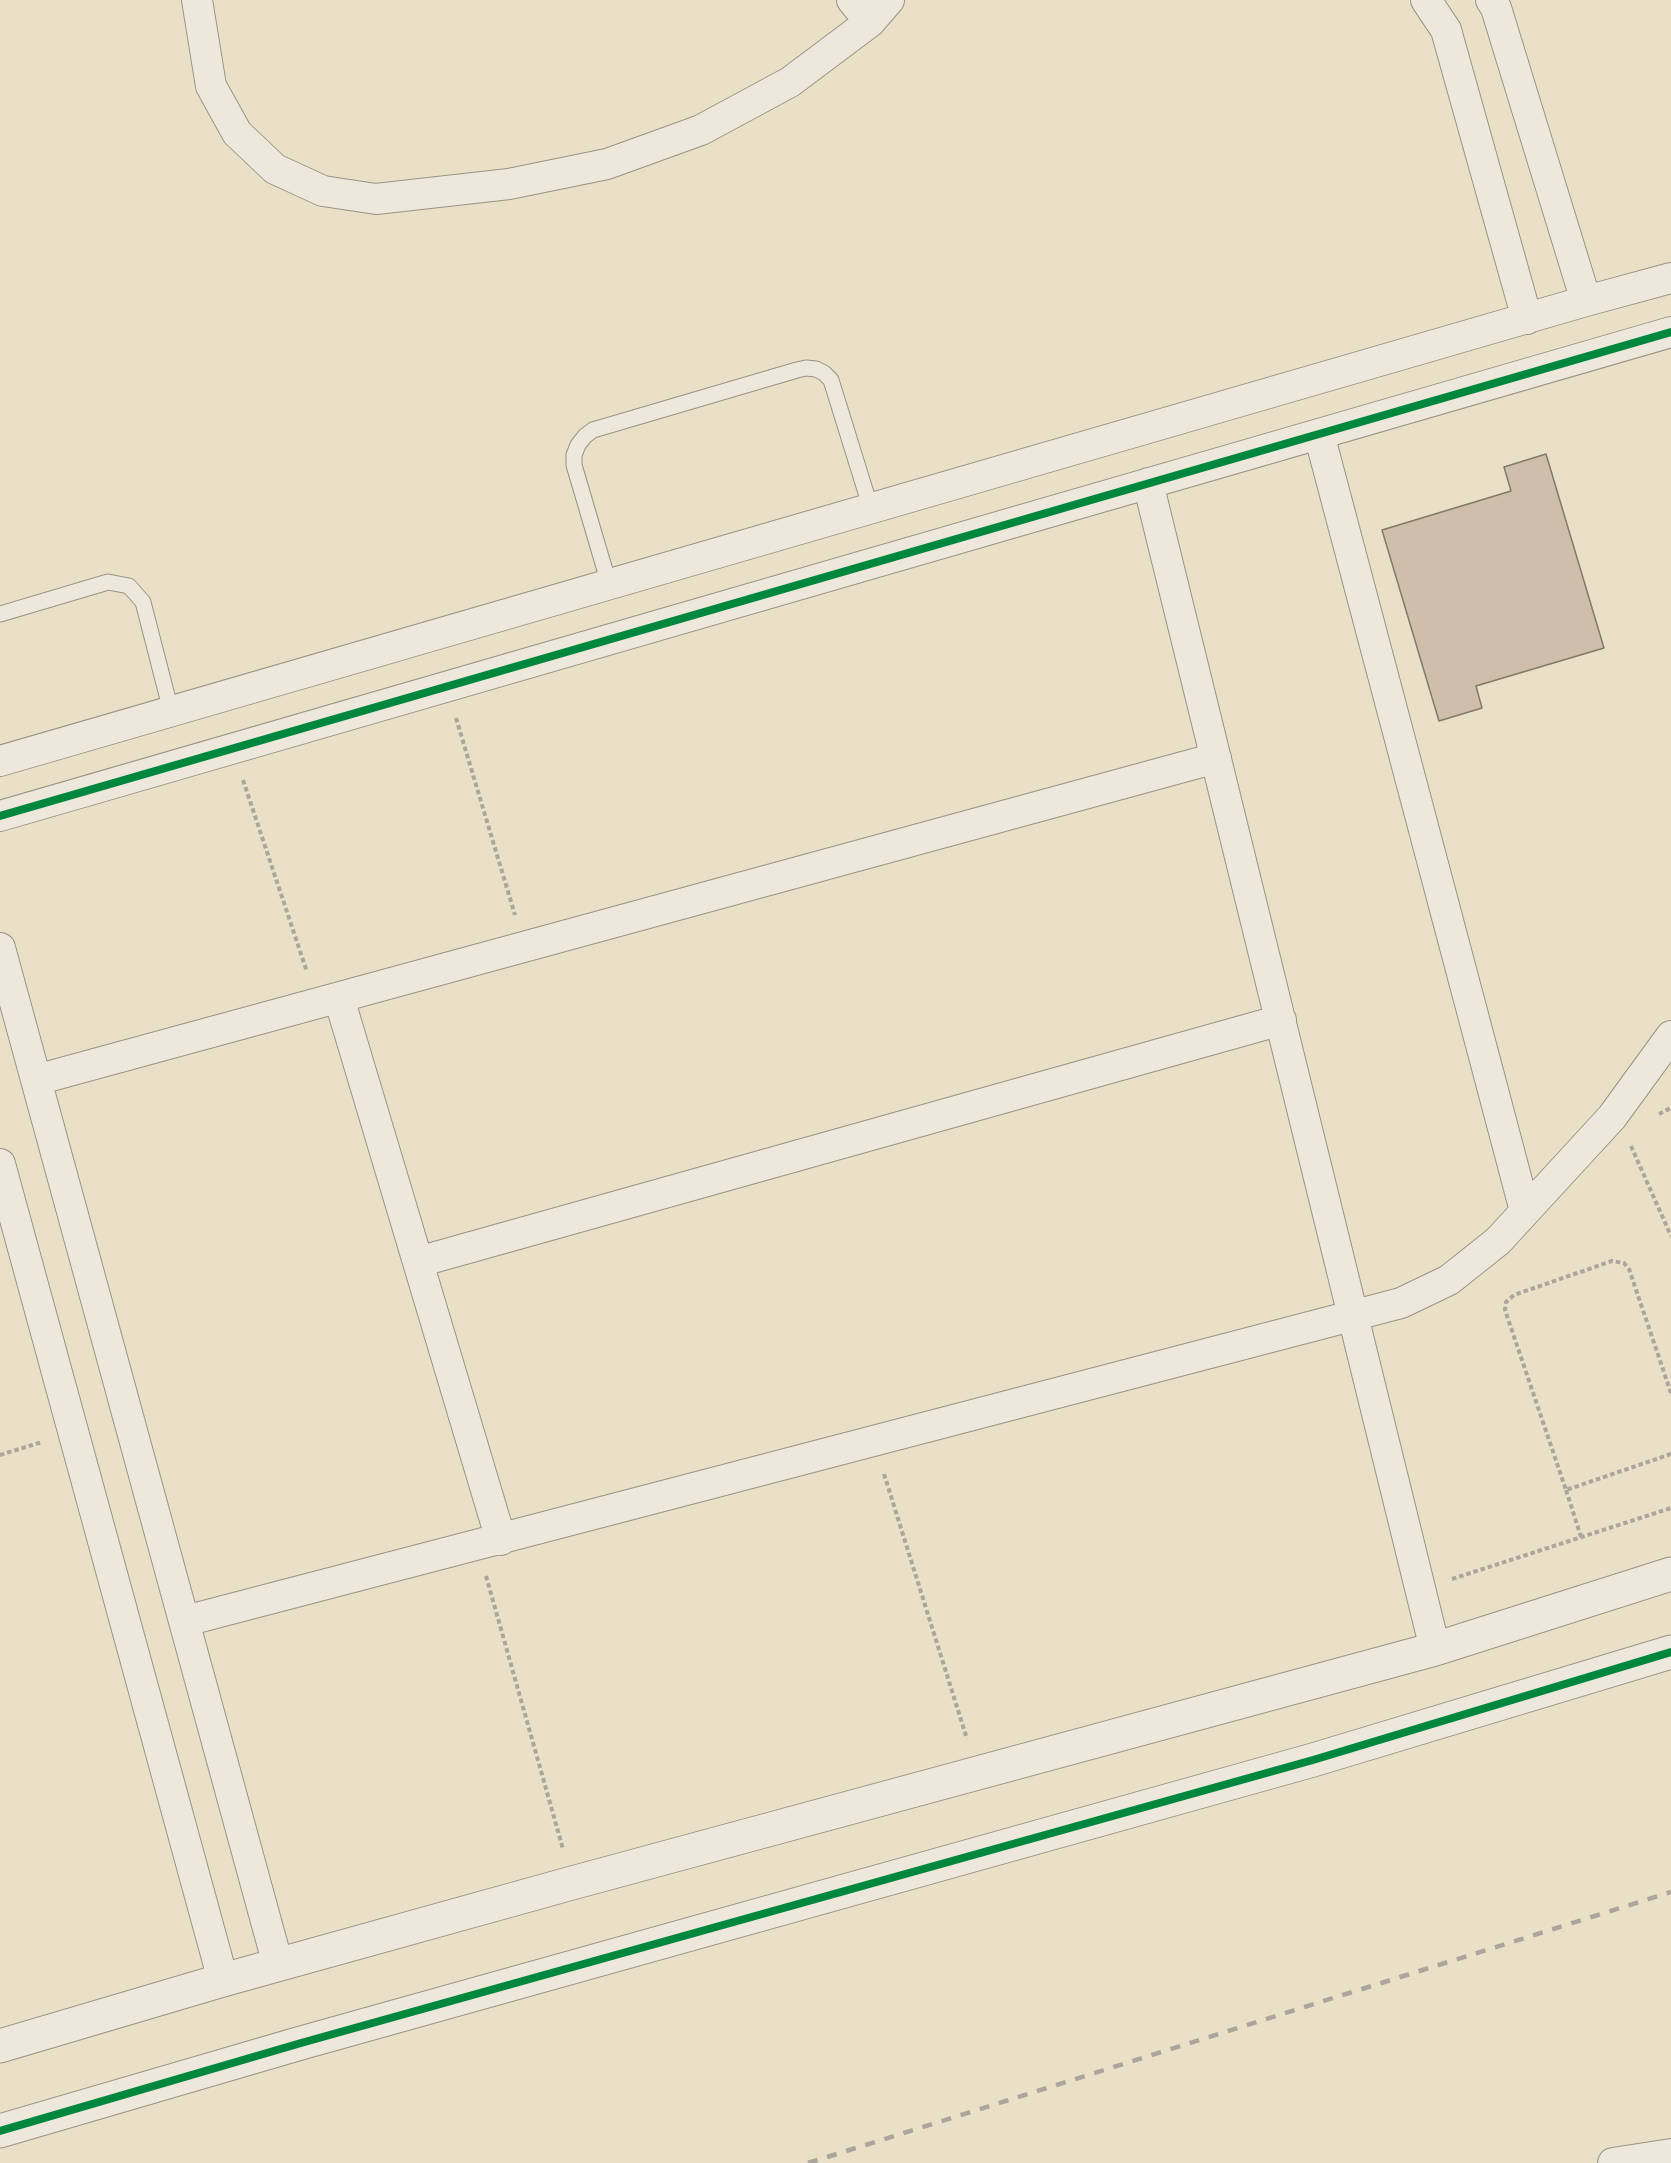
<!DOCTYPE html>
<html>
<head>
<meta charset="utf-8">
<style>
	body { margin:0 }
	canvas { display:block; background:#eadfc7 }
</style>
</head>
<body>
<canvas width="1671" height="2163"></canvas>
<script>
const ctx = document.querySelector('canvas').getContext('2d');
ctx.lineJoin = 'round';
function fill(path, color) { ctx.fillStyle = color; ctx.fill(path, 'evenodd'); }
const shape = rows => new Path2D(rows.map(r => 'M' + r).join(''));
function strokePath(path, color, width, dash) { ctx.strokeStyle = color; ctx.lineWidth = width; ctx.lineCap = dash ? 'butt' : 'round'; ctx.setLineDash(dash || []); ctx.stroke(path); }
const building = shape([
	[1546,454,1604,648,1476,686,1482,708,1439,721,1382,530,1511,491,1504,467,1546,454]
]);
fill(building, '#cebeaa');
strokePath(building, '#81796c', 1.5);
const service = shape([
	[609,584,574,465,574,455,578,445,585,436,593,430,797,370,806,368,816,369,824,373,831,380,871,509],
	[0,614,108,582,129,586,143,602,171,711]
]);
const minor = shape([
	[197,0,211,86,237,133,275,169,323,191,376,199,509,184,607,164,701,130,790,82,870,22,889,0],
	[852,0,870,22],
	[1426,0,1446,30,1527,319],
	[1491,0,1496,8,1586,301],
	[1319,434,1525,1211],
	[1148,483,1435,1649],
	[0,761,1586,301,1671,278],
	[0,816,1671,332],
	[0,948,278,1965],
	[339,998,501,1540],
	[36,1080,1216,758],
	[0,1164,223,1980],
	[418,1262,1281,1020],
	[185,1621,1401,1303,1449,1280,1498,1241,1612,1117,1671,1036],
	[1613,2163,1671,2154]
]);
const tertiary = shape([
	[0,2046,223,1980,572,1883,1435,1649,1671,1574],
	[0,2131,301,2043,1313,1760,1671,1652]
]);
strokePath(service, '#9a9384', 17);
strokePath(minor, '#9a9384', 32);
strokePath(tertiary, '#9a9384', 35);
strokePath(shape([
	[456,718,515,915],
	[243,780,307,972],
	[1659,1114,1671,1108],
	[1631,1146,1671,1236],
	[1671,1393,1629,1269,1624,1263,1612,1261,1514,1295,1506,1302,1505,1310,1566,1490,1671,1454],
	[0,1455,42,1442],
	[884,1474,967,1739],
	[1566,1490,1581,1537],
	[486,1576,563,1849],
	[1452,1579,1671,1508]
]), '#aba59b', 4, [4.5, 3]);
strokePath(service, '#ede8db', 15);
strokePath(minor, '#ede8db', 30);
strokePath(tertiary, '#ede8db', 33);
strokePath(shape([
	[808,2163,1671,1892]
]), '#aba59b', 4.5, [10, 10]);
strokePath(shape([
	[0,816,1671,332],
	[0,2131,301,2043,1313,1760,1671,1652]
]), '#00873e', 8);
</script>
</body>
</html>
